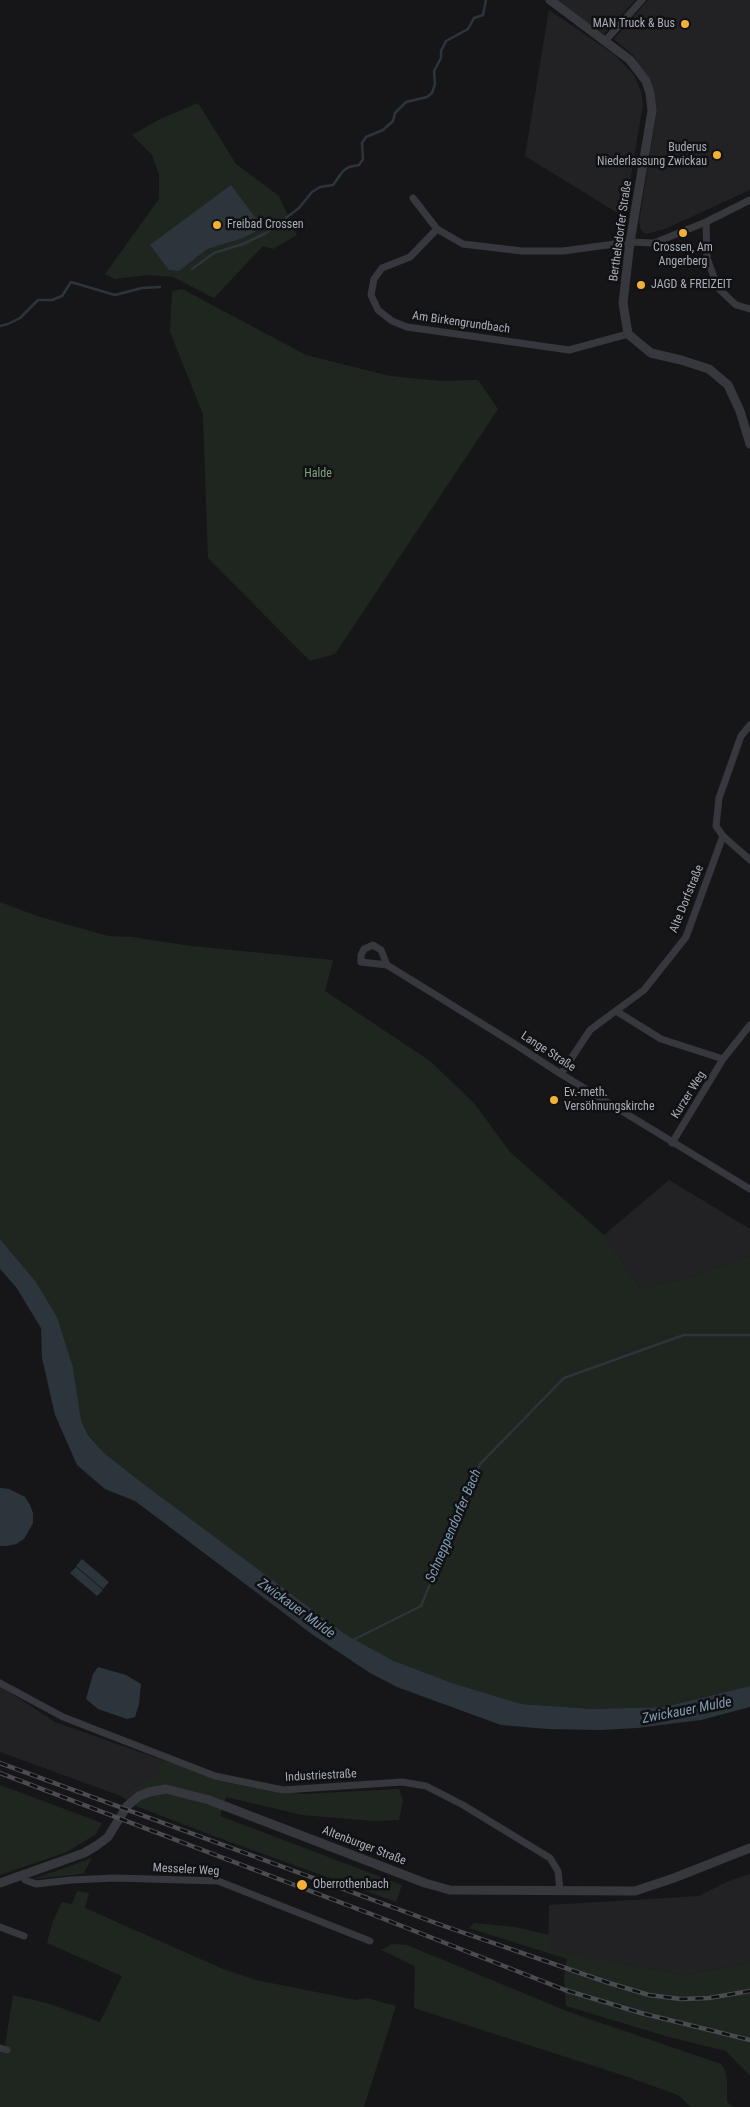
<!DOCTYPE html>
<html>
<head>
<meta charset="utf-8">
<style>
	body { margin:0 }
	canvas { display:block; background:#161618 }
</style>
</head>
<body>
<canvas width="750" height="2107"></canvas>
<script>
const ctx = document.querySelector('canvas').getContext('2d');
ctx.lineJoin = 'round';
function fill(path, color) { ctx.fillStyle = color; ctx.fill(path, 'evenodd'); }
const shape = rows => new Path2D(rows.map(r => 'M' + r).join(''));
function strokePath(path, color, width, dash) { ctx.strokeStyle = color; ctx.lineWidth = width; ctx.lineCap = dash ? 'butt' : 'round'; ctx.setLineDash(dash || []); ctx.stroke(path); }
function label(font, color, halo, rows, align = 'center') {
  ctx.font = font + ' "Roboto Condensed",sans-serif'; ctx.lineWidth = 5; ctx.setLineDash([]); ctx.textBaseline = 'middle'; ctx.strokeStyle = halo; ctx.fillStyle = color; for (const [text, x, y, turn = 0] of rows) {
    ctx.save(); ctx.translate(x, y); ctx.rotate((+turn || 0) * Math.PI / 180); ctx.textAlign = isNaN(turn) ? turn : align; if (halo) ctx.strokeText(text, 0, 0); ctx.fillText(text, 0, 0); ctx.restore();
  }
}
fill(shape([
	[554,0,635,0,604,34],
	[648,0,750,0,750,190,665,229,646,234,641,230,639,222,656,116,653,88,634,56,614,39],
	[549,10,615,55,634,75,641,92,643,104,624,217,525,156],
	[669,1180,750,1229,750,1256,685,1279,640,1288,604,1235],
	[0,1686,55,1722,162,1760,157,1775,121,1796,0,1752],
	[750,1874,750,1963,684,1975,548,1950,549,1905,699,1896,729,1881]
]), '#222225');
fill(shape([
	[198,103,236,164,279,196,297,235,273,249,263,246,214,298,173,277,147,275,115,279,105,274,159,199,159,174,152,155,132,135,160,119],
	[182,289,306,355,390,376,441,381,478,380,498,409,335,654,310,661,208,558,203,414,170,332,172,291],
	[0,902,37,916,108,936,132,937,191,946,333,960,325,991,430,1061,474,1103,510,1152,604,1235,640,1288,685,1279,750,1256,750,1686,664,1707,593,1709,521,1704,451,1683,394,1661,345,1635,137,1479,103,1452,88,1434,81,1420,73,1367,57,1317,36,1282,0,1239],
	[162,1760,264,1790,302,1794,399,1789,403,1801,399,1820,374,1821,302,1815,226,1797,220,1816,402,1885,396,1902,219,1838,136,1806,121,1796,157,1775],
	[0,1785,102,1823,96,1834,67,1852,0,1875],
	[92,1858,83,1874,33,1879,62,1869],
	[77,1891,89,1893,85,1908,223,1969,256,1980,356,2000,367,1998,396,2006,364,2107,0,2107,0,2053,5,2046,13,1995,50,2004,100,2022,122,1976,47,1943,53,1921,62,1902,72,1904],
	[474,1923,515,1927,549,1935,549,1950,684,1975,750,1963,750,2076,726,2051,669,2037,566,2006,564,1976,567,1959,469,1928],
	[392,1944,407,1945,569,2012,721,2064,725,2070,727,2080,727,2102,734,2107,691,2107,678,2095,628,2077,414,2008,415,1966,381,1950]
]), '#1e261f');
fill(shape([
	[231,185,257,220,256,231,243,238,207,249,179,271,169,270,150,245],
	[0,1239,36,1282,57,1317,73,1367,81,1420,88,1435,103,1452,137,1479,346,1635,394,1661,452,1683,521,1704,593,1709,664,1707,750,1686,750,1707,701,1720,637,1728,601,1730,548,1729,501,1725,397,1687,370,1673,313,1635,135,1501,105,1489,77,1465,55,1415,42,1358,41,1328,16,1287,0,1269],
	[0,1488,9,1489,25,1497,30,1505,33,1513,33,1523,24,1539,16,1544,7,1546,0,1546],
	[82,1559,109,1582,103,1589,76,1566],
	[76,1567,103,1590,97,1596,70,1573],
	[98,1667,126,1675,141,1684,139,1704,135,1717,127,1719,98,1709,86,1699,93,1674]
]), '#2c353c');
strokePath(shape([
	[192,269,214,253,243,244,266,233,299,208,312,192,320,187,333,185,343,171,349,167,359,165,363,159,362,143,366,137,383,130,393,121,395,113,406,102,427,97,432,93,435,84,434,71,441,58,441,51,446,41,468,29,474,18,483,15,486,0],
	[0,326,8,324,20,318,38,300,52,300,62,296,71,282,115,295,142,288,160,287],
	[353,1640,421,1606,480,1464,564,1378,684,1335,750,1335]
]), '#2c353c', 2.5);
strokePath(shape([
	[606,40,642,0],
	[413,198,437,229,463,244,522,251,563,251,630,242,654,243,706,222,750,200],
	[706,222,707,258,718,288,736,305,750,309],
	[437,229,410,257,382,268,374,279,371,295,378,310,392,321,407,327,569,350,628,334],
	[723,836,750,860],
	[387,965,381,950,373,945,364,949,361,955,361,962,387,965,510,1041,561,1074,750,1189],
	[616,1011,661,1039,723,1059],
	[561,1074,590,1030,644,990,686,937,723,836,716,826,719,798,741,736,750,725],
	[672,1143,723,1059,750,1025],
	[0,1683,63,1717,215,1776,283,1790,402,1782,426,1786,463,1805,550,1858,558,1871,560,1890],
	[23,1876,25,1880,36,1884,71,1880,115,1878,218,1881,370,1941],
	[0,1927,24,1936],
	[0,2048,7,2050]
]), '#37383d', 7);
strokePath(shape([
	[550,0,630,60,646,81,650,93,652,111,630,242,623,303,628,334,651,353,681,360,709,369,728,385,740,411,750,444],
	[0,1883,84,1853,96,1846,108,1837,127,1806,139,1796,149,1792,166,1789,209,1800,425,1883,450,1890,635,1891,674,1878,750,1848]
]), '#37383d', 9);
const rail = shape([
	[0,1763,444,1926,609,1983,649,1995,681,1999,709,1998,750,1991],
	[0,1773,384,1919,565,1990,641,2013,750,2040]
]);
strokePath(rail, '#4a4c52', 4.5);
strokePath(rail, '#111113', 2.5, [8]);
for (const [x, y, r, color] of [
	[685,24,5,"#f2b134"],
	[717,155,5,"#f2b134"],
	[217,225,5,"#f2b134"],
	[683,233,5,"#f2b134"],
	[641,285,5,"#f2b134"],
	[554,1100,5,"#f2b134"],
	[302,1885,6,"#f2b134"]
]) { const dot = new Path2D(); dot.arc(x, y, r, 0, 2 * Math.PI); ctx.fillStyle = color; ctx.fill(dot); strokePath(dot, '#111113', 2); }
label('12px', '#a8adb8', '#111113', [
	["MAN Truck & Bus",675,24,"right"],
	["Buderus",707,148,"right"],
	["Niederlassung Zwickau",707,162,"right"],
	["Freibad Crossen",227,225],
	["Crossen, Am",683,248,"center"],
	["Angerberg",683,262,"center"],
	["JAGD & FREIZEIT",651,285],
	["Ev.-meth.",564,1093],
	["Versöhnungskirche",564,1107],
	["Oberrothenbach",313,1885]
], 'left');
label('12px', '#a8adb8', '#111113', [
	["Berthelsdorfer Straße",621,231,-82],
	["Am Birkengrundbach",461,323,8],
	["Alte Dorfstraße",687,899,-68],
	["Lange Straße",548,1052,33],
	["Kurzer Weg",689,1095,-58],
	["Industriestraße",321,1776,-3],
	["Altenburger Straße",364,1846,21],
	["Messeler Weg",186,1870,3]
]);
label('12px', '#7fa381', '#111113', [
	["Halde",318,474]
]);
label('italic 14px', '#7f9bb3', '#111113', [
	["Schneppendorfer Bach",454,1526,-67],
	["Zwickauer Mulde",296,1609,36],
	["Zwickauer Mulde",687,1711,-11]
]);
</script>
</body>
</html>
